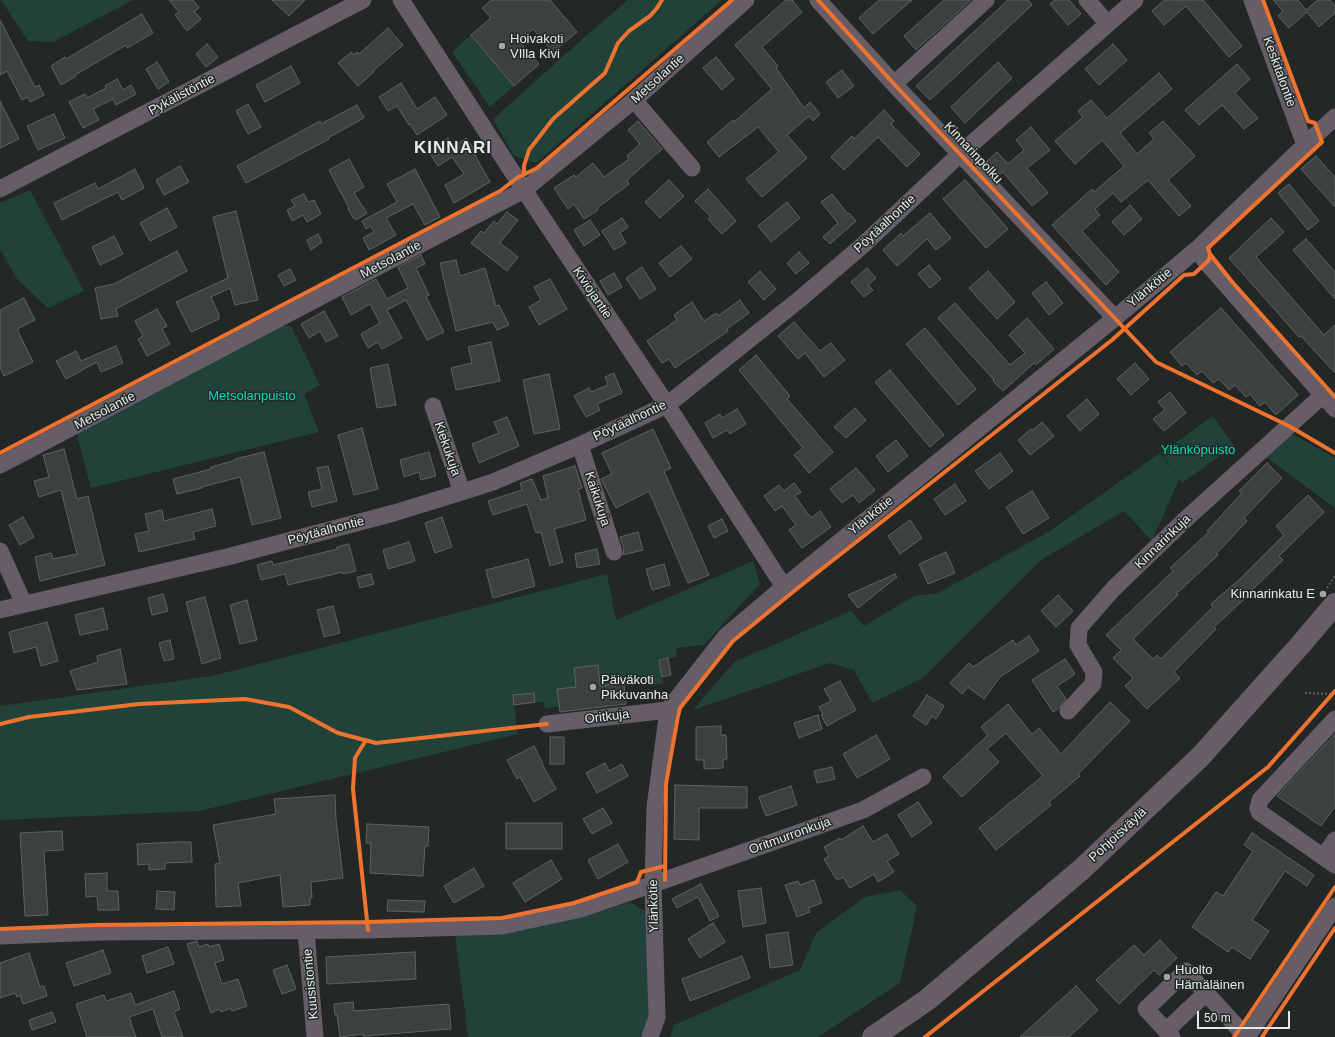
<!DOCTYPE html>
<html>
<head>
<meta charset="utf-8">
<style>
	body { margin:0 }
	#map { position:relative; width:1335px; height:1037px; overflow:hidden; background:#232826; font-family:Helvetica,sans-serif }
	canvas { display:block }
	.scale { position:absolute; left:1197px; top:1011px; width:93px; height:18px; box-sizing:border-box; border:2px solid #e6ebe9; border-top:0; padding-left:5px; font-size:12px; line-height:14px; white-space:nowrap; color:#e6ebe9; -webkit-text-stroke:3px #222926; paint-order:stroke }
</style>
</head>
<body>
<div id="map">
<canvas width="1335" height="1037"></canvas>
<div class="scale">50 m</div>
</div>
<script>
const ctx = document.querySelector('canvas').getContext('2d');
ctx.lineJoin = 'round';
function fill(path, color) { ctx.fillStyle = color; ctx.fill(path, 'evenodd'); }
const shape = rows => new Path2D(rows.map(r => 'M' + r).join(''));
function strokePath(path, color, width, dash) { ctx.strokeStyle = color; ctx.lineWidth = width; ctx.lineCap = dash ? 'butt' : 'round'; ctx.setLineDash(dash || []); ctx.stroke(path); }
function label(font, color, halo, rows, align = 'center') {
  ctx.font = font + ' Helvetica,sans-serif'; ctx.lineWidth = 3; ctx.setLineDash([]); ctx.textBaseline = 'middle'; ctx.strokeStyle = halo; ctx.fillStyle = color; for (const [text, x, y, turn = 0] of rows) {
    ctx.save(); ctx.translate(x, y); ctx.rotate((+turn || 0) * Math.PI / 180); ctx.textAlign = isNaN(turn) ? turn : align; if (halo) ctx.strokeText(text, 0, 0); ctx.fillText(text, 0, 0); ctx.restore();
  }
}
fill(shape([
	[1,0,133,0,53,42,28,41],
	[628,0,722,0,536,163,514,156,493,119,587,35],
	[471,35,514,86,490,107,452,52],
	[30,190,84,291,48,308,17,279,0,249,0,203],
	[277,326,291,326,320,385,304,394,319,432,91,488,76,432],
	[1213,416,1234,446,1182,483,1161,453],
	[1289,432,1335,458,1335,508,1263,455],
	[1160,453,1179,479,1152,541,1124,511,1041,560,923,678,872,703,854,670,830,663,693,710,734,662,851,611,864,626,914,596,938,593,1050,531],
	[753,561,760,584,704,645,676,648,677,657,659,660,663,683,653,685,652,680,624,685,624,683,600,686,598,665,574,668,576,687,557,689,559,707,545,708,544,702,514,705,518,734,199,811,0,820,0,706,212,676,607,574,616,620],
	[900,890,917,906,900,983,818,1037,670,1037,674,1025,800,970,816,933,865,897],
	[630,902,648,913,653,1016,645,1037,468,1037,455,935,584,917]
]), '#204239');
const building = shape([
	[169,0,193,0,199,8,194,11,201,19,187,31,175,15,179,12,169,0],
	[272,0,305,0,289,16,272,0],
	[491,0,550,0,577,32,553,52,533,29,519,41,539,64,514,86,471,35,491,18,482,8,491,0],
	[786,0,792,0,802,12,762,47,778,66,776,68,804,108,810,102,820,114,813,121,809,116,787,135,807,158,762,197,746,179,779,152,758,127,719,157,707,142,733,120,734,122,772,89,735,45,786,0],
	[879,0,912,0,873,34,859,18,879,0],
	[944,0,971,0,916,50,904,36,944,0],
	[1008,0,1028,0,1032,5,930,100,916,86,1008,0],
	[1055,0,1069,0,1081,14,1068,25,1050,4,1055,0],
	[1164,0,1203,0,1242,46,1229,57,1186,6,1164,25,1152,11,1164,0],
	[1273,0,1298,0,1306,10,1318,0,1330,0,1335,6,1335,13,1319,27,1307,12,1289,28,1278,16,1283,11,1273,0],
	[142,14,153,33,127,48,126,45,75,75,76,76,61,85,51,66,65,57,66,59,142,14],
	[0,20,35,87,39,85,44,95,30,102,28,97,22,100,7,71,0,75,0,20],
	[388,28,403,45,373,71,374,72,358,86,338,63,351,52,354,55,357,52,359,54,388,28],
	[207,44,218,57,206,67,196,54,207,44],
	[1113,44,1127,60,1099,85,1085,69,1113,44],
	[716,57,734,79,722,90,703,68,716,57],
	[157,62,169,82,158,89,146,69,157,62],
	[998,62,1012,78,965,123,951,107,998,62],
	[1237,64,1250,79,1235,93,1258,118,1244,129,1222,105,1199,125,1185,110,1237,64],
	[291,66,300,83,265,102,256,85,291,66],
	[842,70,854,86,838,98,826,82,842,70],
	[1159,73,1172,89,1120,133,1137,154,1154,139,1149,133,1163,121,1195,156,1168,180,1191,206,1179,216,1148,180,1121,202,1113,193,1095,209,1100,215,1082,231,1119,272,1106,285,1052,225,1092,189,1094,192,1124,166,1102,140,1075,164,1055,141,1083,117,1078,111,1091,100,1107,118,1159,73],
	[117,79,123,90,131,85,136,94,116,105,113,99,93,109,99,120,83,128,69,102,85,94,87,98,106,88,105,86,117,79],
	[401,83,417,109,435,97,447,115,417,135,410,124,409,125,397,106,388,111,379,97,401,83],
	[0,101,19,139,0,148,0,101],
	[248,104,261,127,248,134,236,111,248,104],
	[357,105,364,118,328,138,329,139,246,183,237,166,320,121,321,124,357,105],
	[884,110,894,121,891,124,920,154,907,167,878,137,844,170,831,157,852,136,854,139,884,110],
	[54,114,65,138,38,150,27,126,54,114],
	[638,121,662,149,627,180,629,184,597,208,598,210,584,219,574,204,568,209,554,188,574,175,576,177,593,163,604,177,629,159,627,156,640,144,628,130,638,121],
	[1031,127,1050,150,1027,168,1048,193,1032,206,1003,172,998,176,986,162,997,152,1008,164,1024,150,1016,140,1031,127],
	[448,138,454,147,466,138,474,149,472,150,490,182,454,203,445,185,464,174,452,157,438,166,429,152,448,138],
	[1316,156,1335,177,1335,207,1301,169,1316,156],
	[349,159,364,187,354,193,367,213,358,219,354,219,348,209,349,208,329,170,349,159],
	[180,166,189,182,164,195,156,180,180,166],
	[135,169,144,188,122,200,118,192,62,220,54,203,95,183,98,189,135,169],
	[415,169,440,217,425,225,413,204,386,218,396,235,369,250,363,238,374,232,371,226,366,229,362,221,397,202,387,184,415,169],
	[669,180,684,196,660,218,645,202,669,180],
	[965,180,1008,229,986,248,943,199,965,180],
	[1289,184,1319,221,1308,230,1278,193,1289,184],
	[708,189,736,221,722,234,708,219,711,217,695,201,708,189],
	[304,194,308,202,314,200,321,214,307,222,303,215,292,221,287,210,295,206,291,200,304,194],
	[832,194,848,214,849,213,856,221,830,244,823,237,838,223,821,202,832,194],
	[787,202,800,218,771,242,758,226,787,202],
	[1130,205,1142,219,1124,235,1112,222,1130,205],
	[167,208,177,227,150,241,140,223,167,208],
	[236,211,258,300,235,305,230,288,211,297,219,315,219,319,191,332,176,302,228,278,213,217,236,211],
	[507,212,518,220,500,243,518,257,507,271,471,243,481,231,484,233,494,221,497,224,507,212],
	[930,213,951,238,936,250,927,239,897,266,883,250,901,233,903,236,930,213],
	[622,218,628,227,620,233,626,243,614,250,602,231,622,218],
	[1271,218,1284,232,1256,257,1324,335,1335,325,1335,373,1301,336,1299,337,1229,258,1271,218],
	[590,220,600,235,584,246,574,230,590,220],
	[318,234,322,242,311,250,307,240,318,234],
	[114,236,123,254,100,265,92,247,114,236],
	[1306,239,1335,272,1335,299,1293,250,1306,239],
	[681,246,692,259,670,277,659,263,681,246],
	[177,251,187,271,116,309,118,316,101,319,95,288,114,284,177,251],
	[799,252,809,263,796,274,787,263,799,252],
	[421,255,425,264,416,268,429,295,426,297,444,332,427,340,406,300,387,310,402,338,382,349,378,342,368,348,361,334,380,323,370,304,351,315,342,297,376,279,387,299,408,288,398,267,421,255],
	[456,260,460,276,485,268,496,306,499,305,509,325,497,330,493,322,456,331,440,263,456,260],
	[929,265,941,279,930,288,918,274,929,265],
	[642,267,656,289,640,299,626,278,642,267],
	[867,268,876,278,868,285,873,290,864,297,851,282,867,268],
	[290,269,296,280,284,286,278,275,290,269],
	[760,271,776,289,764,300,748,282,760,271],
	[988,271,1015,302,997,319,969,288,988,271],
	[614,273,622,287,608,295,600,281,614,273],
	[550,279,567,309,539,325,529,307,541,300,534,287,550,279],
	[1046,282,1063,303,1049,315,1032,293,1046,282],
	[24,298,35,320,17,329,33,362,4,376,0,367,0,310,24,298],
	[740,300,749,313,727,329,728,331,675,368,669,359,662,363,647,341,677,320,674,315,692,302,704,321,716,313,718,316,740,300],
	[955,303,1010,365,1025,353,1009,335,1027,318,1054,349,1036,365,1034,363,1003,391,993,381,994,380,938,318,955,303],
	[1221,308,1298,395,1276,415,1265,402,1260,406,1250,394,1246,397,1235,385,1229,390,1219,379,1213,383,1202,371,1197,375,1186,363,1182,366,1170,352,1221,308],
	[157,309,167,326,162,329,170,344,147,356,138,339,143,336,135,321,157,309],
	[324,311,338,336,326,342,320,331,309,338,301,324,324,311],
	[794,322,820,351,831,343,845,360,824,377,805,353,798,359,778,336,794,322],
	[925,328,976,389,958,405,906,344,925,328],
	[491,342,500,381,456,390,451,368,472,363,468,347,491,342],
	[116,346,123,363,101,372,97,362,66,379,56,361,76,351,81,361,116,346],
	[756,355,790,396,787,399,833,452,809,473,794,455,803,448,739,370,756,355],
	[1135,363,1149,379,1131,395,1117,379,1135,363],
	[388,364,396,405,377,408,370,368,388,364],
	[890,370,944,435,930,447,875,382,890,370],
	[614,373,622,393,597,404,600,410,586,417,574,396,589,388,591,392,608,385,605,377,614,373],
	[549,374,560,429,534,434,523,380,549,374],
	[1170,392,1186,413,1164,431,1153,419,1165,410,1158,402,1170,392],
	[1087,399,1099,414,1080,431,1067,416,1087,399],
	[855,408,866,420,846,438,834,427,855,408],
	[737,409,746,424,730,434,727,430,713,438,705,423,720,414,722,418,737,409],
	[507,417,519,446,479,463,472,444,499,433,494,422,507,417],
	[1042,422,1054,436,1030,455,1018,440,1031,429,1033,430,1042,422],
	[362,428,378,489,354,495,338,435,362,428],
	[653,429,671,468,664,471,709,575,688,583,649,491,616,508,601,479,612,474,602,453,653,429],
	[896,440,908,456,888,472,876,456,896,440],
	[64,449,77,499,88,496,105,565,40,581,35,557,51,553,53,559,77,554,61,490,39,497,34,481,49,477,43,455,64,449],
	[264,452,281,518,252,525,240,477,202,487,202,488,177,494,173,479,211,469,211,467,236,460,235,459,264,452],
	[429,452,436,476,421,480,419,472,404,477,400,460,429,452],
	[1000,453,1013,471,989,489,975,471,1000,453],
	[1267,463,1282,478,1244,518,1247,521,1216,554,1218,555,1176,594,1178,595,1133,639,1153,659,1157,655,1161,659,1213,607,1211,604,1241,578,1284,535,1276,526,1308,495,1324,512,1279,556,1283,560,1252,590,1253,591,1214,627,1216,629,1174,672,1180,678,1147,709,1125,686,1133,678,1113,658,1121,650,1106,635,1173,571,1170,568,1209,532,1207,531,1242,493,1239,491,1267,463],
	[328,466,337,501,312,507,308,492,322,489,317,468,328,466],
	[575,466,582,488,578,489,586,520,554,529,563,562,550,566,541,532,536,533,527,504,493,515,488,501,522,490,520,483,532,479,541,500,548,498,543,476,575,466],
	[856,468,875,490,859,503,853,495,842,503,830,489,856,468],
	[794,483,801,492,795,496,811,518,820,511,831,527,802,548,789,530,796,525,782,506,775,511,764,496,779,485,784,491,794,483],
	[955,484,966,501,945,515,934,499,955,484],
	[1032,491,1049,518,1023,534,1006,507,1032,491],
	[212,509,216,526,193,532,195,539,139,552,135,534,149,531,145,514,162,510,164,521,212,509],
	[23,517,34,537,20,545,9,525,23,517],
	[442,517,452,547,435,553,425,523,442,517],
	[722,519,728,531,714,538,708,526,722,519],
	[910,520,922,538,900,554,888,536,910,520],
	[638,532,643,550,623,555,624,549,620,537,638,532],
	[409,542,415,561,388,569,383,550,409,542],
	[349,544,356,571,343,574,343,572,288,585,285,574,261,580,257,565,272,561,273,565,337,549,337,547,349,544],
	[597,549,600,564,577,568,575,554,597,549],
	[946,552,955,573,928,584,919,564,946,552],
	[528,559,535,586,493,598,486,570,528,559],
	[664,564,670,585,652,590,646,569,664,564],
	[371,574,374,584,360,588,357,577,371,574],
	[895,574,897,577,858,608,848,595,895,574],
	[163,594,168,611,152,615,148,598,163,594],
	[1058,595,1073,611,1056,627,1041,611,1058,595],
	[205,597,221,658,202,664,186,602,205,597],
	[247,600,257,640,240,644,230,605,247,600],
	[333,606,340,633,324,637,317,610,333,606],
	[103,608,108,629,80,635,75,615,103,608],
	[47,622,58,661,41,666,36,647,14,653,9,632,47,622],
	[1029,636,1039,651,1000,677,984,699,968,687,962,694,950,683,969,663,973,667,1013,640,1016,645,1029,636],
	[170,640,174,659,164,661,159,643,170,640],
	[120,649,127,684,77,690,70,671,98,662,97,656,120,649],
	[668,658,671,675,662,677,659,660,668,658],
	[1065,659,1075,674,1057,686,1066,699,1058,709,1053,712,1032,680,1065,659],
	[598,665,600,686,624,683,626,704,560,712,557,689,576,687,574,668,598,665],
	[840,681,856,710,827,726,821,715,823,714,819,707,831,701,824,689,840,681],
	[534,693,535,702,514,705,513,695,534,693],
	[927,695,944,706,936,719,932,716,926,725,913,716,927,695],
	[1110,702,1130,721,1078,774,1080,776,1049,802,1051,805,996,850,979,828,1043,776,1006,733,987,749,999,762,962,797,943,777,988,735,981,727,1008,704,1032,734,1039,728,1061,754,1110,702],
	[818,715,822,729,799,738,794,723,818,715],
	[721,726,721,735,726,735,727,759,723,760,723,768,704,769,704,760,696,760,696,727,721,726],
	[1335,734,1335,806,1321,826,1277,796,1335,734],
	[876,735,890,759,857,778,843,754,876,735],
	[550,737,564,737,564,764,550,764,550,737],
	[534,746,543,764,542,764,556,789,534,802,520,777,517,779,507,760,534,746],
	[605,763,609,771,622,764,628,776,597,793,586,773,605,763],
	[832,767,835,779,817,783,814,771,832,767],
	[675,785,747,787,747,808,699,808,699,840,674,839,675,785],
	[791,786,797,805,766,816,759,797,791,786],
	[335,795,336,819,343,878,311,882,312,898,310,898,310,905,283,907,280,875,238,883,241,906,216,907,215,864,220,863,213,825,276,814,274,799,335,795],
	[918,802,932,823,912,837,898,815,918,802],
	[603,808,612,823,592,834,583,819,603,808],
	[506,823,562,823,562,849,506,849,506,823],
	[367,824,429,827,428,846,425,846,423,876,370,873,371,843,366,843,367,824],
	[863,826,873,842,887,834,899,854,887,861,894,872,878,882,874,874,850,888,843,877,840,879,836,879,824,859,829,856,824,847,840,838,841,840,863,826],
	[62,831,63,850,44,851,48,915,25,916,20,833,62,831],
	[1252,833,1314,875,1307,886,1285,871,1252,920,1269,931,1250,959,1232,947,1228,952,1192,927,1216,892,1223,896,1253,851,1244,845,1252,833],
	[175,842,191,842,192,862,165,863,165,869,149,870,149,864,138,865,137,844,175,842],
	[618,844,628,862,598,879,588,860,618,844],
	[551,860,562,879,525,902,513,883,551,860],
	[474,868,484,886,454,903,444,886,474,868],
	[107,873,107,891,118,891,119,910,98,910,97,896,86,897,85,874,107,873],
	[814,880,822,903,808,908,810,912,797,917,785,885,798,881,800,885,814,880],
	[701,884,719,916,710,921,698,897,677,908,672,899,701,884],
	[761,888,766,923,743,927,738,891,761,888],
	[157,891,175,892,174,910,156,909,157,891],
	[388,900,425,901,424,912,387,911,388,900],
	[713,923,725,942,700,958,688,939,713,923],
	[788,932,793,965,770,968,766,935,788,932],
	[1160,940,1177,958,1159,975,1154,970,1119,1004,1096,980,1134,945,1144,955,1160,940],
	[197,941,199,947,208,944,209,947,219,944,224,960,215,963,222,984,238,979,247,1006,232,1011,231,1008,221,1012,220,1009,211,1013,187,944,197,941],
	[168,947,174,964,147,973,142,956,168,947],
	[103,950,111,973,74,986,66,963,103,950],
	[415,952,416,979,327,984,326,957,415,952],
	[29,953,40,987,44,986,47,996,23,1004,20,995,17,997,15,993,0,998,0,963,29,953],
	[742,956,750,978,690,1001,682,979,742,956],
	[287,965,296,989,282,994,273,970,287,965],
	[1076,986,1098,1010,1069,1037,1020,1037,1076,986],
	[174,991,180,1009,174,1012,183,1037,162,1037,153,1009,129,1017,136,1037,87,1037,76,1004,104,995,106,1001,131,993,135,1005,174,991],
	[353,1002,354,1011,449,1004,451,1029,363,1036,363,1034,340,1037,337,1015,335,1015,334,1004,353,1002],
	[52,1012,56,1022,32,1030,29,1020,52,1012]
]);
fill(building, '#3c403e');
strokePath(building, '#5f6261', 1);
strokePath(shape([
	[1327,588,1335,576],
	[1305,693,1331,694]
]), '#5f5c61', 2, [2, 2]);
strokePath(shape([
	[401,0,524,190,667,405,784,587],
	[818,0,894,84,1115,318],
	[1087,0,1108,24],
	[1252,0,1305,145],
	[894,84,986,0],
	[634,100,692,168],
	[0,189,363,0],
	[1197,249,1206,262,1335,409],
	[433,406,462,492],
	[580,445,614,552],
	[0,465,524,190,634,100,746,0],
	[0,551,24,604],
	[0,610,227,557,394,513,462,492,493,482,580,445,667,405,800,299,862,246,960,154,1135,0],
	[1068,711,1093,684,1094,672,1078,645,1079,628,1114,588,1187,518,1323,395],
	[1335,719,1260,800,1258,808,1259,812,1335,865],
	[547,724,668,710],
	[1324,856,1335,840],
	[306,931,315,1037],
	[0,936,101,932,368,930,502,926,581,909,665,880,863,810,923,777],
	[1166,1031,1206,993],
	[650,1037,657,1017,653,884,655,807,668,710,726,636,784,587,1115,318,1197,249,1305,145,1335,117],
	[1172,1037,1146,1009,1186,971,1239,1029,1248,1036],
	[1247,1037,1335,906]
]), '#675d67', 17);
strokePath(shape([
	[873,1037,927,1000,1082,869,1201,756,1302,643,1335,604]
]), '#675e67', 22);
strokePath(shape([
	[818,0,894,84,1156,362,1289,426,1335,453],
	[524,174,524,166,529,150,553,119,605,73,618,43,629,31,650,16,657,8,662,0],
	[1210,254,1233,283,1335,397],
	[0,453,500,191,517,178,537,168,732,0],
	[0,724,29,717,139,704,245,699,289,707,338,733,376,743,547,724],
	[366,740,355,758,353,789,368,930],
	[665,880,666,784,678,716,680,708,733,641,799,587,1112,340,1184,275,1194,274,1209,260,1210,254,1208,248,1322,142,1315,123,1308,121,1263,0],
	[0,929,95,925,367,922,502,918,574,903,637,882,641,872,665,866],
	[925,1037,1268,767,1335,691],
	[1234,1037,1335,887],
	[1262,1037,1335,928]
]), '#ef722f', 4);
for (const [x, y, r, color] of [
	[502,46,4,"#a2a7a5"],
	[1323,594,4,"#a2a7a5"],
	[593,687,4,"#a2a7a5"],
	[1167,977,4,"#a2a7a5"]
]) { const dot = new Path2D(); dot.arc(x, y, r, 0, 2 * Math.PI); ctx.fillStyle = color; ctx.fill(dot); strokePath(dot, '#222926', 1.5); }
label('13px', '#e6ebe9', '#222926', [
	["Hoivakoti",510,39],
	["VIlla Kivi",510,54],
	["Kinnarinkatu E",1315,594,"right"],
	["Päiväkoti",601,680],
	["Pikkuvanha",601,695],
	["Huolto",1175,970],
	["Hämäläinen",1175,985]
], 'left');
label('13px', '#e6ebe9', '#222926', [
	["Keskitalontie",1279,72,70],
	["Metsolantie",658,79,-42],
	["Pykälistöntie",182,95,-28],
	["Kinnarinpolku",973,153,47],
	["Pöytäalhontie",885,224,-43],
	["Metsolantie",391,260,-28],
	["Ylänkötie",1150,288,-40],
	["Kiviojantie",592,293,56],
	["Metsolantie",105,411,-28],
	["Pöytäalhontie",630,421,-25],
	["Kiekukuja",447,449,71],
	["Kaikukuja",597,499,72],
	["Ylänkötie",871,516,-39],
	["Pöytäalhontie",326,531,-15],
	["Kinnarinkuja",1163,542,-44],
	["Oritkuja",607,717,-7],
	["Pohjoisväylä",1118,835,-43],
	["Oritmurronkuja",790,836,-20],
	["Ylänkötie",654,906,-91],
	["Kuusistontie",311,984,-95]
]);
label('13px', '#05ddb7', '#222926', [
	["Metsolanpuisto",252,396],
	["Ylänköpuisto",1198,450]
]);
ctx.letterSpacing = '1px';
label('bold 17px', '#e6ebe9', '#222926', [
	["KINNARI",453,148]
]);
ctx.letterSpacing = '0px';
</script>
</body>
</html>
